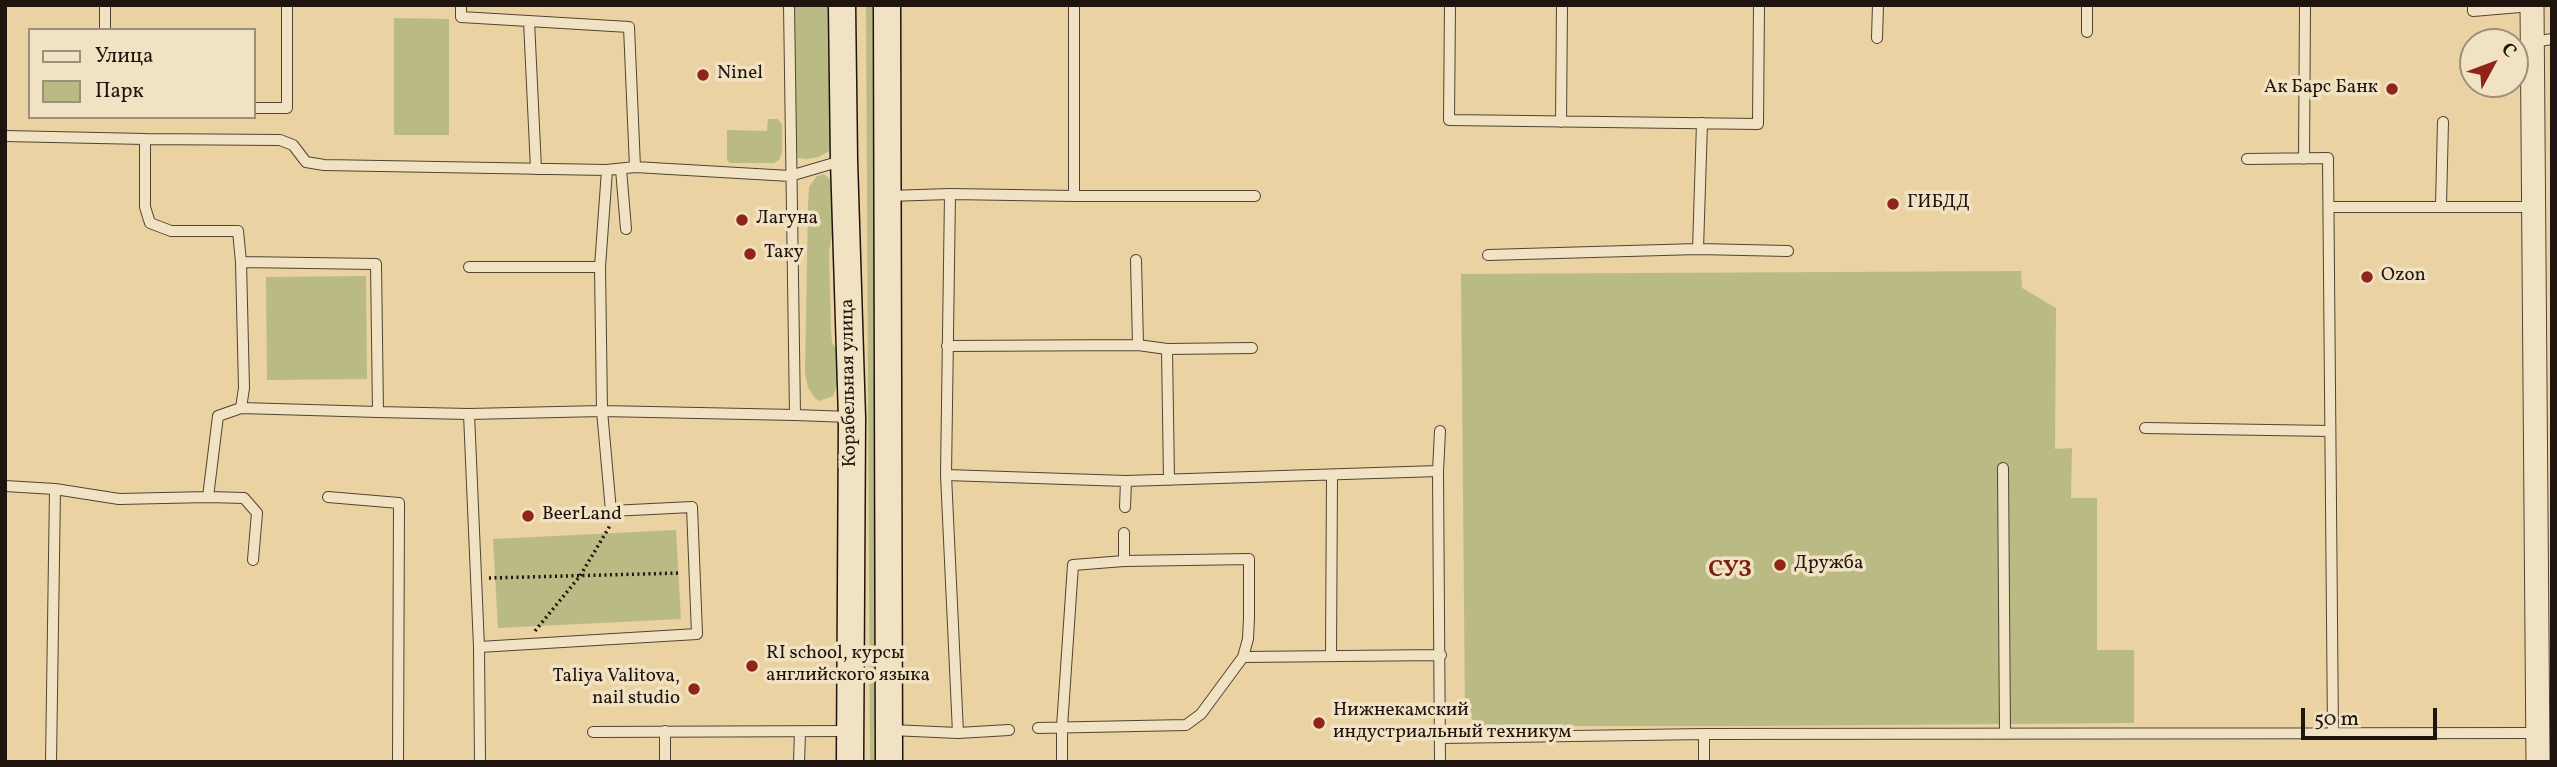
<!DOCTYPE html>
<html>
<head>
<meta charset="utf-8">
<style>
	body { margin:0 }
	#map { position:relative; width:2557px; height:767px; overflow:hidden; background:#ead2a3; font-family:Vollkorn,serif }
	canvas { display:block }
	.frame { position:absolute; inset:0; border:7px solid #20150e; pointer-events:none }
	.legend { position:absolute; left:28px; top:28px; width:228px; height:91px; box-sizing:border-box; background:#f1e2c3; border:2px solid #9d907b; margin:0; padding:9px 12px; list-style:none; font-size:21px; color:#20150e }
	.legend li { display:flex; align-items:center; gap:14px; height:35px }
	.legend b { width:35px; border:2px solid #9d907b }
	.north { position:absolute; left:2459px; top:28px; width:70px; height:70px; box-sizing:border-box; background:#f1e2c3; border:2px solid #9d907b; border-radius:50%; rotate:49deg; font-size:19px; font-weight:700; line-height:28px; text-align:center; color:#20150e }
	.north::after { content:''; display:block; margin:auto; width:24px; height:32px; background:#8f2418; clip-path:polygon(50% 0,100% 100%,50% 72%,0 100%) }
	.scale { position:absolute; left:2301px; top:708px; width:136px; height:32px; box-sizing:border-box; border:4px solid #20150e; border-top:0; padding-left:9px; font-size:21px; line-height:24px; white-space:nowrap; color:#20150e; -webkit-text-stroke:5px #f1e2c3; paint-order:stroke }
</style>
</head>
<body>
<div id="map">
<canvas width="2557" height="767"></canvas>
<div class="frame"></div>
<ul class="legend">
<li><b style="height:9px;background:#f1e2c3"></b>Улица</li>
<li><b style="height:19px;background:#babb84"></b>Парк</li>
</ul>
<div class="north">С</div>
<div class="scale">50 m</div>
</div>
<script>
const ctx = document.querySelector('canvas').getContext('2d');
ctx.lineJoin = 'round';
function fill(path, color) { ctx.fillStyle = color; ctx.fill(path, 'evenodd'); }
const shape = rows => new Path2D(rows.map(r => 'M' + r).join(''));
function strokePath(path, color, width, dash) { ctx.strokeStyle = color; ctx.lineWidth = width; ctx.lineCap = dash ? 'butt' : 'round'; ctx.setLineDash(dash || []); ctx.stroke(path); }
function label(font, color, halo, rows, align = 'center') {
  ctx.font = font + ' Vollkorn,serif'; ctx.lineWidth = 7; ctx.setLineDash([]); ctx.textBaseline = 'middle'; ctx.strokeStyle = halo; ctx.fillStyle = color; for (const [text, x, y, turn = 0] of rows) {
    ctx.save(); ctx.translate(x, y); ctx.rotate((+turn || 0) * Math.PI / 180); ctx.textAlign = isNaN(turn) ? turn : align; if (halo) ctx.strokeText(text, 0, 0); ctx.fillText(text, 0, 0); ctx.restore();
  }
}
fill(shape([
	[793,5,837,5,831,150,819,157,807,159,798,158,795,154],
	[866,5,875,5,880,762,870,762],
	[394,18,449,19,449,135,394,135],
	[768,119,778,119,782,125,782,153,779,160,774,163,730,163,727,160,727,130,767,131],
	[824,174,834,183,838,215,833,229,829,252,831,329,832,343,837,349,839,367,837,385,833,396,819,401,814,397,808,387,805,374,808,206,809,187,817,176],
	[2021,271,2022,288,2056,308,2055,449,2072,448,2071,498,2097,498,2097,650,2134,650,2134,723,1755,726,1482,726,1465,714,1461,274],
	[366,276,367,379,267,380,266,277],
	[676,530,681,619,498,628,493,539]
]), '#babb84');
const service = shape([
	[461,5,461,17,629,27,635,167],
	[789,5,795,415,850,417],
	[1450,5,1449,120,1758,124,1759,5],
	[2087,5,2087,32],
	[2473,5,2473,11,2532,6],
	[529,21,536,169],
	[105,30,105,5],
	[1877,38,1878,5],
	[2533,42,2552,39],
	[254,108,287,108,287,5],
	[1561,122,1562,5],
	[5,136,145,139],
	[2247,159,2328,158,2333,734],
	[2304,159,2305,5],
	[621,169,626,229],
	[950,194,946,475,958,733],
	[888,196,950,194,1074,196,1074,5],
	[1074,196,1255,196],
	[2441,205,2443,122],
	[2329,207,2534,207],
	[1698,249,1702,123],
	[1488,255,1698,249,1788,251],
	[1136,260,1138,345,1167,349,1252,348],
	[241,262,238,231,171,231,150,223,145,207,145,139,280,140,293,145,306,162,324,165,607,170],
	[469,267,600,267],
	[947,346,1138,345],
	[1167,349,1169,480],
	[378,412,241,408,244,388,241,262,376,264,378,412,469,414,602,411,795,415],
	[469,414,479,647],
	[2145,428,2330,431],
	[1440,431,1438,471,1440,762],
	[2003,468,2005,734],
	[946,475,1126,481,1438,471],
	[5,486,55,489,119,499,208,497,218,416,241,408],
	[208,497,244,498,257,513,253,560],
	[328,497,399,503,398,762],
	[1125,507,1126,481],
	[1124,561,1124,533],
	[1331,656,1332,476],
	[1038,728,1186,725,1201,714,1243,657],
	[891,730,958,733,1009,730],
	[593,732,848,731],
	[1704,734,1704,762],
	[1442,738,1704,734,2537,733],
	[51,762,55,489],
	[480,762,479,647,697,634,692,507,611,511,602,411,600,267,607,170,635,167,790,176,841,161],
	[665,762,665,731],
	[799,762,800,732],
	[1062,762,1062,727,1073,565,1124,561,1249,559,1249,618,1248,639,1243,657,1441,655]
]);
const tertiary = shape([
	[2532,5,2538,762]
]);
const secondary = shape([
	[842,5,844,160,852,418,850,762],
	[887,5,889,762]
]);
strokePath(service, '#524433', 12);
strokePath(tertiary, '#524433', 25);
strokePath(secondary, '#20150e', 29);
strokePath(shape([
	[489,578,681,573],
	[535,631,580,576,611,524]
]), '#20150e', 3.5, [2, 3.5]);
strokePath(service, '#f1e2c3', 10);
strokePath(tertiary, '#f1e2c3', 23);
strokePath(secondary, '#f1e2c3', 26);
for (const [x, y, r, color] of [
	[703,75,7,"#8f2418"],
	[2392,89,7,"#8f2418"],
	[1893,204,7,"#8f2418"],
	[742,220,7,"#8f2418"],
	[750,254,7,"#8f2418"],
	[2367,277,7,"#8f2418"],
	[528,516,7,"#8f2418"],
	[1780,565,7,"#8f2418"],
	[752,666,7,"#8f2418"],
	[694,689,7,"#8f2418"],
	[1319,723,7,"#8f2418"]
]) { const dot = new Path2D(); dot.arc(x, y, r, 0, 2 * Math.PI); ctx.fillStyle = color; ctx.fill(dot); strokePath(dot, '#f1e2c3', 2.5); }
label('19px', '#20150e', '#f1e2c3', [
	["Ninel",717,75],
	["Ак Барс Банк",2378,89,"right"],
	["ГИБДД",1907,204],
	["Лагуна",756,220],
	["Таку",764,254],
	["Ozon",2381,277],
	["BeerLand",542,516],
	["Дружба",1794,565],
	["RI school, курсы",766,655],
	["английского языка",766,677],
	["Taliya Valitova,",680,678,"right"],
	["nail studio",680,700,"right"],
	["Нижнекамский",1333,712],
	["индустриальный техникум",1333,734]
], 'left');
label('19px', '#20150e', '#f1e2c3', [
	["Корабельная улица",850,383,-91]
]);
label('bold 23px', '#7a1f14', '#f1e2c3', [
	["СУЗ",1730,572]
]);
</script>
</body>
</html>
